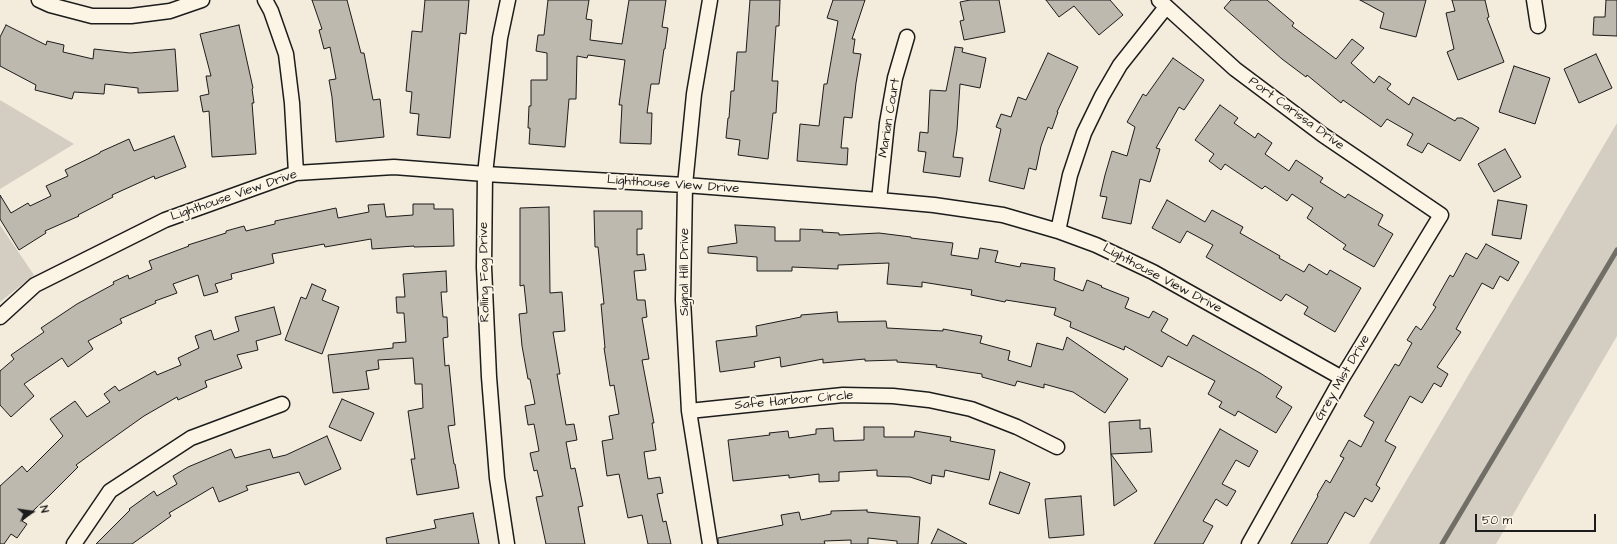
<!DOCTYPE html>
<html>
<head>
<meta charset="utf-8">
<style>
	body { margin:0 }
	#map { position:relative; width:1617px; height:544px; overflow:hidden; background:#f3ecdd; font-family:"Architects Daughter",sans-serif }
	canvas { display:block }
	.north { position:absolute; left:12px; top:492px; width:40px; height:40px; -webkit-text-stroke:3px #fcf5e5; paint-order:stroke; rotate:77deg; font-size:11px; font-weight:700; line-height:16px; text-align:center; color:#1c1c1c }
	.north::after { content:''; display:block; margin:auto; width:14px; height:18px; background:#1c1c1c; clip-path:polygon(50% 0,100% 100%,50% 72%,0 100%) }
	.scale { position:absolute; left:1475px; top:514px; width:121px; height:18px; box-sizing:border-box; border:2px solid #1c1c1c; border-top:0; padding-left:5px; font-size:12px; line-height:14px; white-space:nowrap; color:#1c1c1c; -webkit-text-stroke:3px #fcf5e5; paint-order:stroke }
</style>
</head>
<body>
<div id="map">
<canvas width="1617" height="544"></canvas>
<div class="north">N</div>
<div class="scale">50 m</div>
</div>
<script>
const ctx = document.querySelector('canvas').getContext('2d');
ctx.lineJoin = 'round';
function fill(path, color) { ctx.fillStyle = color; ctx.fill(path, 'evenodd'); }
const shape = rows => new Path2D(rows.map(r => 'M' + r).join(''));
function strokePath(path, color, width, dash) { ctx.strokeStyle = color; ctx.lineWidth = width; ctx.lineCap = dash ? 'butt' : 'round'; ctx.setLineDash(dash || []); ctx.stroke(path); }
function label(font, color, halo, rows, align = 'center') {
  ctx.font = font + ' "Architects Daughter",sans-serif'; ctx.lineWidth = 3.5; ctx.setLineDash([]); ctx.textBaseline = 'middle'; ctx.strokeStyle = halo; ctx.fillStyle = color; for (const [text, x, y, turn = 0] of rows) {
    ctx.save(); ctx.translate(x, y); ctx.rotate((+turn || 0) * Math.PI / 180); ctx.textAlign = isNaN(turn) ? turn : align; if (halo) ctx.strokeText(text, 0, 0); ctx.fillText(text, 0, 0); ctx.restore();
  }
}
fill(shape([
	[0,100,74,144,0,189],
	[1617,123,1617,336,1496,544,1369,544],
	[0,225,34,275,0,302]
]), '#d3cec1');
strokePath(shape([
	[1442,544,1617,250]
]), '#716e68', 5);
const building = shape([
	[312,0,347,0,361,53,364,53,373,100,380,99,384,137,336,142,332,97,329,80,336,79,330,47,324,49,319,30,322,29,312,0],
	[425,0,469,0,466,34,460,33,450,138,417,135,419,114,410,113,412,92,406,91,412,31,422,32,425,0],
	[548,0,589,0,586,19,592,20,590,40,622,44,629,0,666,0,662,27,668,28,665,49,664,49,659,84,651,84,647,113,652,113,651,144,620,143,622,105,619,105,625,60,588,55,587,58,577,56,576,99,569,99,565,147,529,144,530,128,528,128,529,106,531,106,531,80,547,80,547,53,536,51,538,35,544,35,548,0],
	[750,0,780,0,779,26,776,26,772,81,778,81,776,113,773,113,768,159,738,155,740,140,726,138,728,118,729,118,731,91,734,91,737,52,746,52,750,0],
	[833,0,865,0,852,39,855,39,853,53,861,54,856,83,852,118,844,117,841,148,848,148,847,165,797,161,800,124,819,126,824,84,827,84,838,21,827,18,833,0],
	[970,0,999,0,1005,32,964,40,960,21,964,20,960,2,970,0],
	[1046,0,1110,0,1123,15,1099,35,1074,6,1059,17,1046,0],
	[1231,0,1267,0,1294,23,1292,26,1336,59,1352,39,1364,48,1351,63,1374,83,1379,76,1391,84,1387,89,1409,105,1413,97,1455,121,1457,118,1462,118,1479,128,1460,161,1428,143,1422,153,1407,145,1413,134,1387,119,1381,127,1343,100,1341,103,1307,75,1306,77,1282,59,1224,8,1231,0],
	[1360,0,1426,0,1416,37,1380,28,1384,13,1360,0],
	[1452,0,1485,0,1489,17,1487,18,1504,62,1458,80,1447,52,1454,49,1446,13,1455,11,1452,0],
	[1606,0,1617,0,1617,36,1593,35,1594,17,1605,17,1606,0],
	[6,25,46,45,47,41,64,45,63,52,93,59,94,49,130,53,175,49,178,91,138,93,138,88,105,84,104,94,74,92,72,99,35,90,36,85,0,66,0,37,6,25],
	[239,25,253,88,252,89,254,103,252,103,256,154,212,157,209,111,203,112,200,96,209,94,206,76,211,76,200,34,239,25],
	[955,47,963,48,962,52,986,58,980,88,960,84,957,130,953,157,963,158,960,177,923,172,926,152,918,151,920,132,928,133,930,90,946,91,955,47],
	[1048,53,1078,67,1057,112,1058,112,1052,129,1048,127,1041,146,1036,170,1029,168,1024,189,989,181,1001,129,996,127,1001,114,1011,117,1018,97,1026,100,1048,53],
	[1596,54,1612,88,1579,103,1564,69,1596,54],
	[1173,58,1204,80,1184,110,1179,107,1156,148,1160,149,1150,182,1140,179,1131,224,1102,218,1107,197,1100,196,1105,175,1112,151,1127,156,1135,127,1127,122,1143,94,1146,96,1173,58],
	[1514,66,1550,78,1535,124,1499,112,1514,66],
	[1220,105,1238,118,1234,123,1255,138,1258,133,1272,143,1265,154,1289,171,1296,160,1323,178,1320,182,1345,198,1348,194,1383,215,1378,225,1393,234,1374,267,1343,249,1346,245,1307,218,1313,208,1292,194,1287,201,1265,186,1262,189,1225,164,1221,170,1209,161,1214,154,1195,140,1220,105],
	[174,136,186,167,155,179,154,176,112,195,113,197,78,215,79,216,45,231,46,233,19,250,0,219,0,195,11,213,28,203,30,206,51,196,46,186,68,176,65,170,100,153,100,152,129,139,134,151,174,136],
	[1505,149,1521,177,1494,192,1478,164,1505,149],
	[1167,200,1205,222,1212,210,1243,227,1240,233,1280,256,1279,258,1304,272,1309,264,1327,275,1330,270,1361,288,1335,332,1304,314,1308,307,1286,294,1281,301,1206,257,1213,245,1187,231,1180,243,1152,228,1167,200],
	[1498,200,1527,205,1521,239,1492,235,1498,200],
	[384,204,386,217,413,215,413,204,434,204,434,209,453,209,454,246,414,247,414,246,372,249,371,239,325,247,324,244,272,254,274,263,231,274,232,279,215,284,218,292,204,296,198,275,173,284,177,293,155,301,156,303,120,319,122,323,88,341,93,349,68,367,62,358,24,384,34,396,11,417,0,405,0,371,14,359,11,355,44,332,41,328,77,304,114,284,113,282,128,275,129,279,152,269,149,261,189,246,188,245,226,233,226,231,244,226,246,231,275,224,275,221,336,208,338,218,369,212,368,205,384,204],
	[549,207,550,293,562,292,565,331,553,332,560,374,557,374,566,425,574,424,577,440,566,442,571,469,575,468,583,506,578,507,585,544,546,544,536,497,543,496,537,470,534,471,530,453,539,451,534,424,528,425,525,406,535,404,530,379,528,379,522,346,519,314,527,313,524,285,520,286,520,208,549,207],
	[594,211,642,211,642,229,637,229,637,255,644,254,646,270,634,271,637,300,645,300,647,317,642,318,649,359,642,360,654,423,652,423,656,450,644,452,648,479,660,477,663,493,657,494,663,522,666,521,671,544,648,544,642,515,628,518,619,474,607,476,602,441,613,439,609,416,619,414,614,385,610,386,604,348,605,348,601,304,604,304,598,247,595,247,594,211],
	[735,225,775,227,775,241,800,241,800,229,823,230,822,232,839,233,839,235,879,233,911,237,911,238,953,243,951,255,978,259,980,248,998,251,995,262,1020,267,1021,263,1055,268,1054,280,1083,291,1087,280,1102,286,1101,287,1129,298,1125,308,1149,318,1153,311,1168,319,1161,331,1187,346,1193,335,1260,373,1282,387,1276,397,1292,407,1276,433,1238,411,1235,416,1219,407,1222,402,1208,394,1215,381,1168,356,1162,367,1125,346,1124,350,1070,327,1071,322,1054,315,1056,308,1006,300,1005,302,971,295,972,290,922,282,922,287,887,284,889,263,838,265,838,269,792,267,792,271,757,271,757,257,708,253,708,247,737,243,735,225],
	[1486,244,1519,262,1508,281,1500,276,1493,289,1482,283,1456,329,1461,332,1437,367,1448,374,1441,387,1434,383,1422,403,1410,396,1385,441,1396,447,1376,485,1380,488,1372,502,1365,498,1354,517,1345,512,1327,544,1291,544,1318,496,1317,495,1326,480,1330,483,1344,458,1340,456,1349,440,1361,447,1374,422,1364,416,1395,364,1399,366,1412,343,1407,340,1416,326,1421,330,1436,307,1433,305,1450,275,1453,277,1466,253,1477,259,1486,244],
	[446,271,447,292,441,292,443,317,447,317,448,337,443,338,445,366,449,365,455,425,448,426,454,464,455,464,459,488,417,495,411,459,415,459,408,411,423,408,422,384,415,384,413,358,378,360,379,369,366,371,369,389,333,393,328,355,393,348,393,343,406,342,404,313,397,313,396,297,405,297,403,274,446,271],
	[312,284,326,290,322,300,339,307,322,354,285,340,301,297,306,299,312,284],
	[274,307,281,334,256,341,258,350,237,355,242,368,205,381,207,387,178,400,177,397,144,416,106,443,76,465,78,467,49,496,22,521,27,524,17,538,11,534,4,544,0,544,0,486,22,466,27,472,63,436,50,419,75,401,87,417,110,402,104,394,115,386,119,391,155,371,157,375,181,365,178,358,199,348,195,336,211,330,214,340,239,331,235,317,274,307],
	[837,312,838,322,886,321,887,328,943,331,943,329,982,336,980,343,1010,351,1008,360,1031,367,1037,343,1063,350,1067,337,1128,379,1105,413,1073,392,1044,384,1044,388,1017,381,1015,386,982,377,982,374,936,367,937,365,897,362,897,360,865,361,865,359,823,363,823,359,781,367,780,357,754,362,755,367,720,372,716,341,757,336,756,326,801,317,801,315,837,312],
	[342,399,374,413,361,441,329,427,342,399],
	[1140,420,1140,429,1150,428,1152,452,1111,454,1137,491,1114,506,1109,422,1140,420],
	[864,427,884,427,884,437,914,437,915,431,951,437,950,441,995,450,989,480,945,470,944,477,932,475,931,484,910,477,877,476,877,470,839,472,839,481,819,482,819,474,789,478,789,475,733,481,728,440,770,435,769,433,788,431,789,438,816,434,816,429,833,428,834,441,864,440,864,427],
	[1220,429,1258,451,1249,467,1236,460,1222,484,1236,491,1227,506,1216,499,1203,521,1213,526,1203,544,1154,544,1220,429],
	[327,436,341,469,305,485,299,472,246,486,248,490,219,502,213,487,169,513,171,516,132,544,96,544,130,510,129,509,154,491,157,496,177,484,173,476,188,467,231,449,235,458,270,449,273,458,286,455,327,436],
	[1000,472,1030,483,1019,514,989,504,1000,472],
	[1081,496,1084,535,1049,538,1045,499,1081,496],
	[867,510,867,512,920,517,918,544,897,544,897,541,868,538,868,544,851,544,851,540,824,541,825,544,718,544,718,538,783,525,781,515,799,512,801,520,831,514,831,511,867,510],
	[473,513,479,544,387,544,386,538,436,528,434,520,473,513],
	[938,529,967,544,931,544,938,529]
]);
fill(building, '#beb9ae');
strokePath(building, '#1c1c1c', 1);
const minor = shape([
	[39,0,50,5,92,16,131,16,170,11,202,0],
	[265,0,271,11,286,54,292,103,296,173],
	[710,0,694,94,685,185,683,300,689,411,710,544],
	[1159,0,1235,69,1323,135,1441,215,1342,378,1249,544],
	[1534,0,1538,26],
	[879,200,887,123,895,78,907,37],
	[1058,231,1070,175,1084,133,1102,96,1120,65,1166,7],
	[0,317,35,285,165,220,296,173,394,167,485,174,685,185,879,200,934,205,1003,215,1058,231,1096,245,1153,272,1342,378],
	[689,411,843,395,893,396,929,400,971,409,1017,427,1057,447],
	[74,544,110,491,191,438,282,404],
	[507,544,497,478,489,377,484,267,485,174,500,38,508,0]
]);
strokePath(minor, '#1c1c1c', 17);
strokePath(minor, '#fcf5e5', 14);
label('13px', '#1c1c1c', '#fcf5e5', [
	["Port Carissa Drive",1296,114,36],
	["Marian Court",890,118,-81],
	["Lighthouse View Drive",673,185,4],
	["Lighthouse View Drive",234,196,-19],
	["Rolling Fog Drive",485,272,-91],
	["Signal Hill Drive",685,272,-90],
	["Lighthouse View Drive",1162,279,28],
	["Grey Mist Drive",1343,378,-60],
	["Safe Harbor Circle",794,401,-5]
]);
</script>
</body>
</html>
